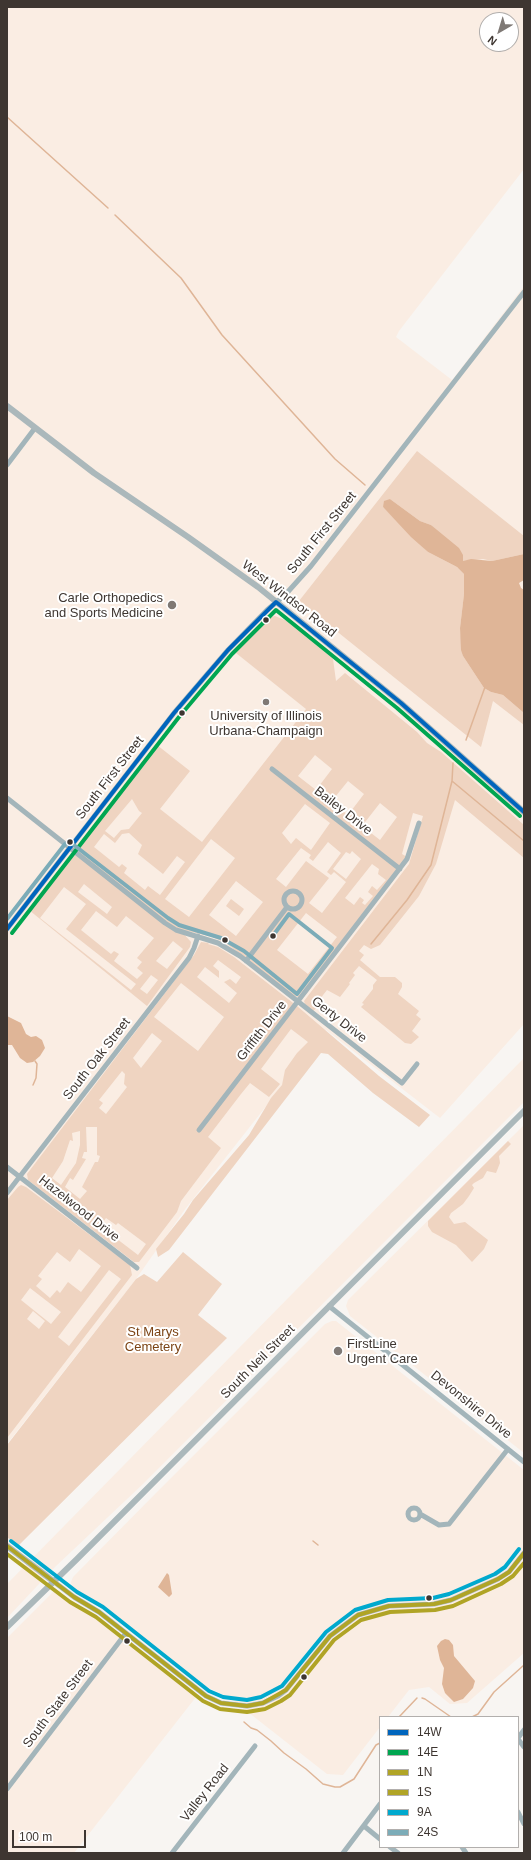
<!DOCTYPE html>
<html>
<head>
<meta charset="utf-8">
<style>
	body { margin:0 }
	#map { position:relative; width:531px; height:1860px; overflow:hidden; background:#f8f5f2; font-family:Arial,sans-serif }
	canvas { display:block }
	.frame { position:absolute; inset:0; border:8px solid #3e3631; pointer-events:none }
	.legend { position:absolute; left:379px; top:1716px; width:140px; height:132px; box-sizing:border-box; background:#fff; border:1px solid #b2afad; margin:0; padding:5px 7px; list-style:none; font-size:12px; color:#3e3631 }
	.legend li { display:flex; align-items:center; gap:8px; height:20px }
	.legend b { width:20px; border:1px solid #b2afad }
	.north { position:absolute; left:479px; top:12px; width:40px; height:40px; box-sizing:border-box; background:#fff; border:1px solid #b2afad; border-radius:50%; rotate:218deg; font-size:11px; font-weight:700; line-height:16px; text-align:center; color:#3e3631 }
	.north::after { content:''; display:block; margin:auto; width:14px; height:18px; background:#7f7975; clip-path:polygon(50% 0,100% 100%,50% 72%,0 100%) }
	.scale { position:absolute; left:12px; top:1830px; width:74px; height:18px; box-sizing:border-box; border:2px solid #3e3631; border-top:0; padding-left:5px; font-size:12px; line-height:14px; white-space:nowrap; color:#3e3631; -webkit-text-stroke:3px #fff; paint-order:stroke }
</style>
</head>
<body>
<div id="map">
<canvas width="531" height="1860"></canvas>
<div class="frame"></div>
<ul class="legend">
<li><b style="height:5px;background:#0065bd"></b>14W</li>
<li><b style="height:5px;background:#00a651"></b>14E</li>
<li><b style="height:5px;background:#b0a426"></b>1N</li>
<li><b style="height:5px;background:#b0a426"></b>1S</li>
<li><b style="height:5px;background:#00a9ce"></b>9A</li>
<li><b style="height:5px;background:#7cacb8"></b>24S</li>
</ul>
<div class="north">N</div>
<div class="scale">100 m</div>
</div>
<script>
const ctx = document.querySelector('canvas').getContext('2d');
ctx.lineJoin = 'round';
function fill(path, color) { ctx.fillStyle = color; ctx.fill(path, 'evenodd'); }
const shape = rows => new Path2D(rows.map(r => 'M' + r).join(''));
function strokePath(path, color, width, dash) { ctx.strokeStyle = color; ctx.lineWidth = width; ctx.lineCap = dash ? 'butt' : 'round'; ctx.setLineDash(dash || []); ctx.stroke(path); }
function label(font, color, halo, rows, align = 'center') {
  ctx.font = font + ' Arial,sans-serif'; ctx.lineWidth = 4; ctx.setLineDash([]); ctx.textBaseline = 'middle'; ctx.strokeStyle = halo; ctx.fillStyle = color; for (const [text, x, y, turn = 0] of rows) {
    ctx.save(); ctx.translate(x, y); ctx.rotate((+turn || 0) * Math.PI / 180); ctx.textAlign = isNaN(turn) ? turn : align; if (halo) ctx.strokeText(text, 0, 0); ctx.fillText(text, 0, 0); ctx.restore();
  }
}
fill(shape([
	[7,7,524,7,524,169,399,331,396,337,452,380,524,286,524,1024,440,1118,326,1030,186,1208,136,1279,7,1444],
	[487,20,511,20,511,44,487,44],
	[524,1058,524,1102,143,1484,55,1567,7,1618,7,1584],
	[524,1125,524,1453,350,1316,346,1306,348,1300],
	[332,1321,336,1321,524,1470,524,1653,467,1703,450,1704,429,1687,409,1690,388,1717,380,1717,380,1727,343,1775,327,1774,230,1698,203,1685,201,1687,98,1606,82,1596,72,1587,71,1582,73,1577,156,1493,325,1324],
	[54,1591,87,1612,196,1697,74,1853,7,1853,7,1638]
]), '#faede3');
fill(shape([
	[417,451,524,536,524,554,492,561,483,559,463,561,431,525,420,521,390,499,383,507,428,552,457,567,464,574,464,594,460,628,463,656,484,688,491,692,503,695,524,713,524,725,493,701,481,747,299,601],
	[275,616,290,622,333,659,336,681,345,673,417,732,427,743,441,752,524,825,524,858,455,800,436,864,419,896,380,945,371,949,364,945,359,951,364,955,360,960,380,977,395,977,402,983,402,987,398,994,419,1011,416,1015,421,1019,412,1031,419,1037,411,1044,405,1043,361,1007,364,1004,362,1003,373,989,373,985,377,980,359,966,353,973,355,975,349,983,350,984,340,997,327,990,316,1004,319,1006,313,1011,305,1004,304,1001,409,864,423,816,413,813,402,854,407,857,298,997,294,996,227,944,213,937,187,931,182,932,191,942,190,947,147,1006,29,910,157,745,190,771,160,809,202,842,306,709,236,653,237,651,258,628,271,617],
	[315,755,332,769,316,790,298,776],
	[348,781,364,794,348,815,331,802],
	[132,799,139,811,142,813,129,829,121,830,114,838,105,831],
	[380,803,397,817,380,840,362,826],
	[305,804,330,823,311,850,296,838,291,844,282,833],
	[129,833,142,845,138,854,163,874,177,856,185,862,160,895,148,886,145,890,124,873,127,868,122,864,119,867,94,847,104,834,115,843,122,834],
	[211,839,235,858,189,917,165,899],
	[328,842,341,853,327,872,331,875,334,872,346,882,322,913,309,903,329,878,306,861,286,887,276,879,301,848,311,855,309,858,313,861],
	[352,851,361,859,346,879,333,869,346,852,350,854],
	[372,864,379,869,378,874,386,880,377,890,372,886,368,892,373,896,365,905,362,903,364,900,360,897,354,905,345,898],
	[236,881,263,902,236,936,209,915],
	[84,884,112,907,107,914,78,892],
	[64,887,86,904,66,929,136,984,131,990,40,918],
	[96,911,117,927,126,916,154,938,137,958,142,962,137,968,143,973,137,979,114,961,119,954,114,951,111,954,81,930],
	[306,913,337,937,308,974,277,950],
	[173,941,183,949,167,969,156,961],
	[151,975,158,980,147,994,140,989],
	[231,899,244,909,239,916,226,906],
	[201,942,209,943,208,944,218,947,234,957,297,1006,379,1076,430,1115,419,1127,373,1093,328,1054,321,1053,169,1250,158,1257,156,1249,184,1214,193,1200,249,1135,271,1098,282,1085,285,1070,297,1053,308,1042,291,1029,261,1069,280,1084,269,1097,250,1083,241,1094,208,1137,221,1148,181,1201,177,1212,139,1262,134,1262,42,1191,28,1180,27,1174,194,955],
	[218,960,241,977,236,984,230,979,224,982,237,993,229,1003,197,977,205,967,219,978,219,971,213,966],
	[181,983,224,1017,198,1051,154,1017],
	[152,1033,162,1041,141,1068,133,1058],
	[122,1071,125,1074,124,1084,127,1087,106,1114,99,1108,103,1103,99,1100],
	[86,1127,97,1127,97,1155,100,1156,98,1162,95,1162,82,1187,87,1191,80,1199,65,1187,70,1178,73,1180,86,1159,82,1158,84,1152,87,1152],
	[80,1131,80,1145,76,1163,61,1185,52,1178,63,1161,70,1140,73,1141,72,1133],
	[106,1218,116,1225,118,1223,146,1244,138,1255,100,1226],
	[508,1141,511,1144,499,1156,500,1163,496,1173,487,1171,483,1178,474,1183,472,1185,474,1188,469,1196,463,1204,451,1213,449,1217,454,1224,465,1222,488,1240,484,1249,472,1262,456,1245,432,1232,428,1226,428,1221],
	[21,1185,26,1187,130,1265,132,1275,7,1438,7,1200,18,1187],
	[79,1249,101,1266,81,1292,68,1282,60,1293,57,1290,50,1298,36,1286,42,1279,38,1276,57,1252,70,1262],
	[109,1270,121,1279,69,1346,58,1337],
	[30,1288,61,1312,51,1324,21,1300],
	[33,1311,45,1321,39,1329,27,1319],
	[183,1252,222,1284,198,1315,227,1338,18,1546,7,1537,7,1445,136,1279,144,1274,157,1282]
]), '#efd4c1');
fill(shape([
	[390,499,420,521,431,525,459,548,463,555,463,561,471,559,492,561,524,554,524,580,519,583,521,588,524,590,524,713,503,695,491,692,484,688,463,656,461,650,460,628,464,594,464,574,457,567,428,552,411,537,383,507,384,501],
	[7,1016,21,1023,26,1034,31,1037,36,1036,42,1040,45,1048,40,1056,33,1062,27,1063,20,1058,12,1045,7,1045],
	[167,1573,169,1575,172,1594,169,1597,158,1587],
	[445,1639,449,1640,453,1645,454,1656,475,1681,473,1688,463,1699,454,1702,445,1693,442,1684,444,1668,440,1660,437,1646,441,1641]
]), '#dfb597');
strokePath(shape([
	[7,117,108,208],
	[115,215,181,278,222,335,335,459,365,485],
	[466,740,485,687],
	[453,763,452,781,524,841],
	[371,944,407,900,431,865,452,781],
	[33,1085,36,1078,37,1064,35,1061],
	[313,1541,318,1545],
	[422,1698,425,1699,451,1717],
	[399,1717,417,1698],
	[472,1717,478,1714,494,1692,524,1665],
	[244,1722,251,1728,257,1730,271,1741,284,1753,306,1769,323,1784,335,1787,340,1787,354,1779,376,1745,380,1743]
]), '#dfb597', 1.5);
strokePath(shape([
	[7,465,35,428],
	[272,769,400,869],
	[7,798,165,923,176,930,218,943,240,956,402,1083,417,1064],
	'284 900a9 9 0 1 1 18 0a9 9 0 1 1-18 0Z',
	[7,929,174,713,228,650,267,610,285,595,311,566,524,292],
	[246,961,287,907],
	[199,1130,407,859,419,823],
	[7,1167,137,1268],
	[7,1193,189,958,194,948,198,936],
	[329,1306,524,1462],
	'408 1514a6 6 0 1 1 12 0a6 6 0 1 1-12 0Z',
	[420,1514,439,1525,449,1524,508,1449],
	[53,1581,74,1597,99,1612,206,1696,221,1703,247,1706,263,1703,278,1696,286,1690,330,1636,358,1615,389,1606,434,1604,451,1600,498,1579,509,1572,524,1553],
	[518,1738,524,1730],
	[518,1739,524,1747],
	[7,1789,126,1633],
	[518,1812,524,1824],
	[364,1826,380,1839],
	[390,1847,398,1853],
	[462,1847,466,1853],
	[172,1853,255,1746],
	[343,1853,380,1804]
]), '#a3b5ba', 5);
strokePath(shape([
	[7,406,94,473,188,537,258,587,401,703,524,812],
	[7,1546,53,1581],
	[7,1627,76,1560,524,1111]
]), '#abb8bb', 6);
strokePath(shape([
	[7,929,174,713,228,650,276,602,401,703,524,812]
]), '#0065bd', 4);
strokePath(shape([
	[12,933,179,717,232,654,276,610,397,708,520,816]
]), '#00a651', 4);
strokePath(shape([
	[7,1546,74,1597,99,1612,206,1696,221,1703,247,1706,263,1703,286,1690,330,1636,358,1615,389,1606,434,1604,451,1600,498,1579,509,1572,524,1553]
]), '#b0a426', 4);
strokePath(shape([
	[7,1554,70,1602,96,1617,203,1701,220,1709,247,1712,265,1709,281,1701,290,1695,334,1640,361,1620,390,1612,435,1610,453,1606,501,1584,513,1576,524,1563]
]), '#b0a426', 4);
strokePath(shape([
	[11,1541,77,1592,103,1607,209,1691,223,1697,247,1700,261,1697,282,1686,326,1632,355,1610,388,1600,433,1598,449,1594,495,1574,505,1567,519,1549]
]), '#00a9ce', 4);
strokePath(shape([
	[7,919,65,844,70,842,168,918,179,925,221,938,244,951,297,994,332,948,289,914,272,937]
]), '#7cacb8', 4);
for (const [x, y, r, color] of [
	[172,605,5,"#7f7975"],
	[266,620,3.5,"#3e3631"],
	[266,702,4,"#7f7975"],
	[182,713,3.5,"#3e3631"],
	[70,842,3.5,"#3e3631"],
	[273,936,3.5,"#3e3631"],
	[225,940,3.5,"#3e3631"],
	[338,1351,5,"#7f7975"],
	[429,1598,3.5,"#3e3631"],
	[127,1641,3.5,"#3e3631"],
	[304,1677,3.5,"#3e3631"]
]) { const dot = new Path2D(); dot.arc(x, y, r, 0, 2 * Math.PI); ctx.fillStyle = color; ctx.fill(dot); strokePath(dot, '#fff', 1.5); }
label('13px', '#3e3631', '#fff', [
	["South First Street",322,533,-51],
	["West Windsor Road",289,599,38],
	["South First Street",110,778,-52],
	["Bailey Drive",343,811,38],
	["Gerty Drive",339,1020,38],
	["Griffith Drive",262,1031,-52],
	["South Oak Street",97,1059,-52],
	["Hazelwood Drive",79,1209,38],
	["South Neil Street",258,1362,-45],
	["Devonshire Drive",471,1405,39],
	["South State Street",58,1704,-53],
	["Valley Road",205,1793,-52]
]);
label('13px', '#3e3631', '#fff', [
	["Carle Orthopedics",163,598],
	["and Sports Medicine",163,613],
	["University of Illinois",266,716,"center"],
	["Urbana-Champaign",266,731,"center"],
	["FirstLine",347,1344,"left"],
	["Urgent Care",347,1359,"left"]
], 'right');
label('13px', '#7c4415', '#fff', [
	["St Marys",153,1332],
	["Cemetery",153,1347]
]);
</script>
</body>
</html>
